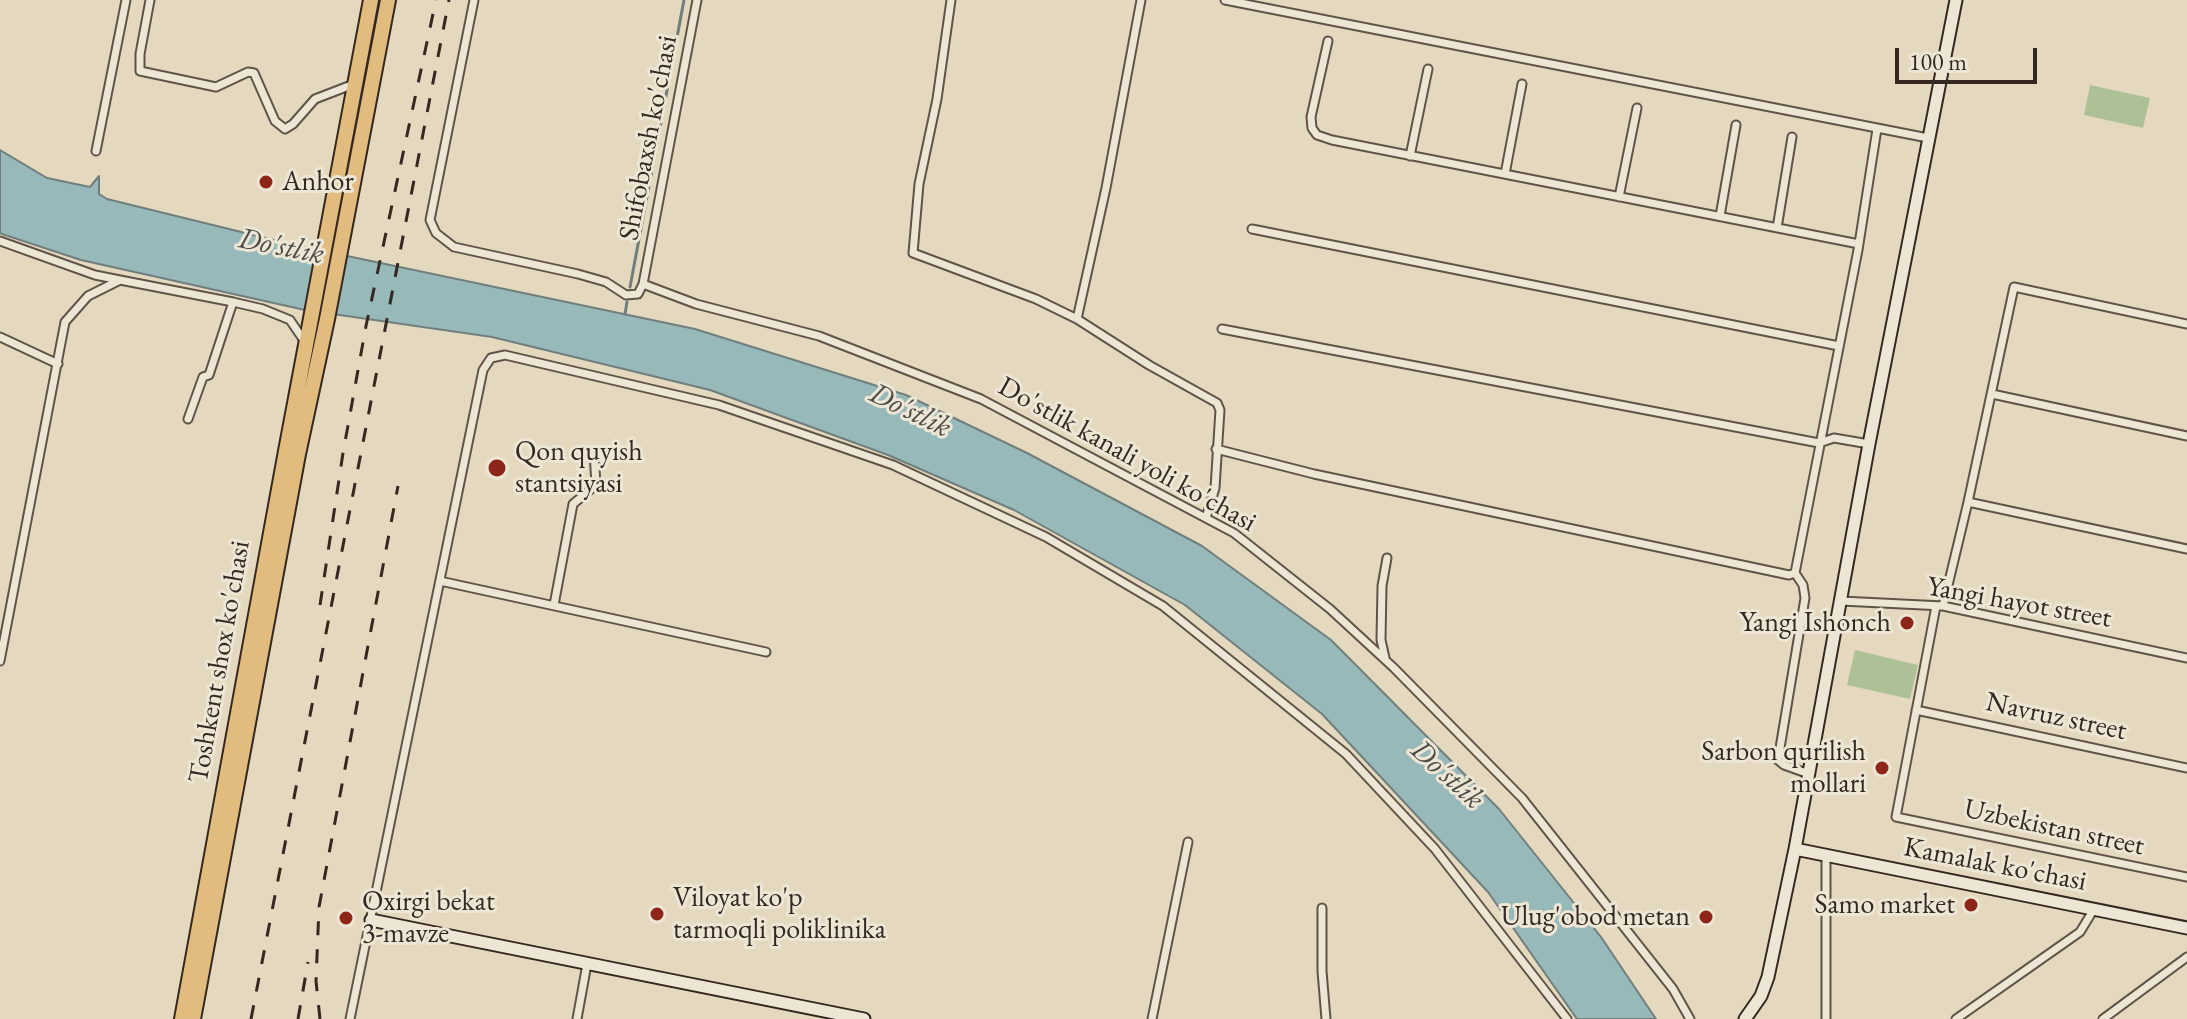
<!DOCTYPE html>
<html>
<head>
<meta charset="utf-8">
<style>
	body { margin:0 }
	#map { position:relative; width:2187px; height:1019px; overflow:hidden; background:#e4d9be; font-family:"EB Garamond",serif }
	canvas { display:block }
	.scale { position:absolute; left:1895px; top:48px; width:142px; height:36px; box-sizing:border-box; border:4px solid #342821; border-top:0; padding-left:10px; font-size:24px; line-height:28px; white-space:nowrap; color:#342821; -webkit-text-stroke:6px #ede6d5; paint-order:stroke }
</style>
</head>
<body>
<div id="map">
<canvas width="2187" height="1019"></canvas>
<div class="scale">100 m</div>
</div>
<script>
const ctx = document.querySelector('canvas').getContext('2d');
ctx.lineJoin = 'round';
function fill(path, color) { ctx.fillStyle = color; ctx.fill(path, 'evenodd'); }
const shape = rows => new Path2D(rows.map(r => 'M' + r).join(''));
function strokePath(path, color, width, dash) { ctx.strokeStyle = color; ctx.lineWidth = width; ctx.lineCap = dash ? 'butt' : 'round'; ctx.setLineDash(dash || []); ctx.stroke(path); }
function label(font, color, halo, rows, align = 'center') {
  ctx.font = font + ' "EB Garamond",serif'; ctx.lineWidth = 6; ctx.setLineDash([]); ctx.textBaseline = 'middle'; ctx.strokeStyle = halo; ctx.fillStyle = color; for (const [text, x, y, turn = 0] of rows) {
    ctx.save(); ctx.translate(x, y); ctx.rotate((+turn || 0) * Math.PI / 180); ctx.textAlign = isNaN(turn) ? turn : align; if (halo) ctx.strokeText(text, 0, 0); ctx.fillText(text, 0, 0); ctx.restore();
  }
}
fill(shape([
	[2090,85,2150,98,2143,128,2084,115],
	[1855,650,1918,665,1910,699,1847,685]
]), '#aec096');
const water = shape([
	[0,150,47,178,90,187,99,176,99,194,107,199,290,244,695,329,906,395,1027,453,1202,546,1331,640,1499,809,1601,937,1656,1019,1577,1019,1488,892,1322,714,1185,605,1014,510,888,455,710,390,492,337,305,310,81,260,2,234,0,233,0,150]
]);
fill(water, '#98b9ba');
strokePath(water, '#707f7d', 2);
strokePath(shape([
	[630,287,684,0],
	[625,314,627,302]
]), '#707f7d', 3);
const street = shape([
	[150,0,140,54,140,71,216,87,248,72,254,73,275,121,285,129,293,124,315,99,354,84],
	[474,0,430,220,436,233,454,247,578,274,606,282,626,295,638,294,643,284,697,0],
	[951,0,937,99,919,184,913,253,1036,299,1077,319,1149,365,1217,403,1220,410,1215,488,1206,518],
	[1225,0,1928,138],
	[1328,41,1311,117,1312,128,1317,135,1332,140,1859,244],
	[96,151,126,0],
	[1410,156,1428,69],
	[1505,174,1522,84],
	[1619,197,1637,108],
	[1720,216,1736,125],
	[1777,228,1792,137],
	[1252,229,1839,346],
	[0,241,95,275,120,280],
	[643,284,696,304,819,336,981,399,1234,533,1330,609,1394,668,1522,798,1673,989,1690,1019],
	[1077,319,1106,188,1141,0],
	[1222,329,1819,443,1834,438,1869,444],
	[0,337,58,364],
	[1992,394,2187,436],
	[188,419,203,377,209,375,233,302],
	[1216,449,1314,474,1789,575,1795,573],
	[1968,502,2187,549],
	[440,581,766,652],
	[1841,601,1943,606,2187,658],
	[554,605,573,504,596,485,594,451],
	[1936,606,1896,817,2187,877],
	[1943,606,1968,502,2014,287,2187,324],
	[1385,658,1381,640,1382,586,1387,558],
	[0,661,65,322,88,296,120,280,233,302,263,309,290,320,305,342],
	[1916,710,2187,768],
	[1809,774,1784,765,1778,760,1805,598,1803,585,1795,573,1858,250,1877,129],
	[1826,856,1826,1019],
	[1322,908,1322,971,1326,1019],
	[350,1019,483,370,491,358,505,355,719,405,893,465,1046,537,1163,606,1346,754,1435,849,1567,1019],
	[577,1019,587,964],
	[1152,1019,1188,842],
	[1956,1019,2080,932,2094,909],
	[2103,1019,2187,957]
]);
const secondary = shape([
	[1795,849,2187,928],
	[371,920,864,1019],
	[1745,1019,1761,996,1768,977,1795,849,1869,444,1956,0]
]);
const highway = shape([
	[182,1019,286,451,371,0],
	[193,1019,298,454,327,319,388,0]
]);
strokePath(street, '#605448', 11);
strokePath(secondary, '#342821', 15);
strokePath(highway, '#342821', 18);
strokePath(street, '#ede6d5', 7);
strokePath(secondary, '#ede6d5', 11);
strokePath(highway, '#e2bc7f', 14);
strokePath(shape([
	[320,605,343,453,366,326,436,0],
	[251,1019,449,0],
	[298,1019,308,962],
	[320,1019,316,981,319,907,398,486]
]), '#342821', 3, [14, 14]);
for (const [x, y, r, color] of [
	[266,182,8,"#8f2418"],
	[497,468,10,"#8f2418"],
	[1907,623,8,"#8f2418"],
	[1882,768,8,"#8f2418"],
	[1971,905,8,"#8f2418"],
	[657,914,8,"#8f2418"],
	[1706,917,8,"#8f2418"],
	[346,918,8,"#8f2418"]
]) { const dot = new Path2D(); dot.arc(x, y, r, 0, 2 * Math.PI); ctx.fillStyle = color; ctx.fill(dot); strokePath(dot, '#ede6d5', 3); }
label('28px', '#342821', '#ede6d5', [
	["Shifobaxsh ko'chasi",649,138,-79],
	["Do'stlik kanali yoli ko'chasi",1127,455,29],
	["Yangi hayot street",2019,603,10],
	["Toshkent shox ko'chasi",220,662,-80],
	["Navruz street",2056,717,12],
	["Uzbekistan street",2054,828,12],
	["Kamalak ko'chasi",1995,865,11]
]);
label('28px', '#342821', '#ede6d5', [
	["Anhor",282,182],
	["Qon quyish",515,452],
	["stantsiyasi",515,484],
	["Yangi Ishonch",1891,623,"right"],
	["Sarbon qurilish",1866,752,"right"],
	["mollari",1866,784,"right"],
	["Viloyat ko'p",673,898],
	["tarmoqli poliklinika",673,930],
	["Oxirgi bekat",362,902],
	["3-mavze",362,934],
	["Samo market",1955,905,"right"],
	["Ulug'obod metan",1690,917,"right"]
], 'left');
label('italic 30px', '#4d4c47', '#ede6d5', [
	["Do'stlik",281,247,11],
	["Do'stlik",910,411,26],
	["Do'stlik",1447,775,42]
]);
</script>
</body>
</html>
